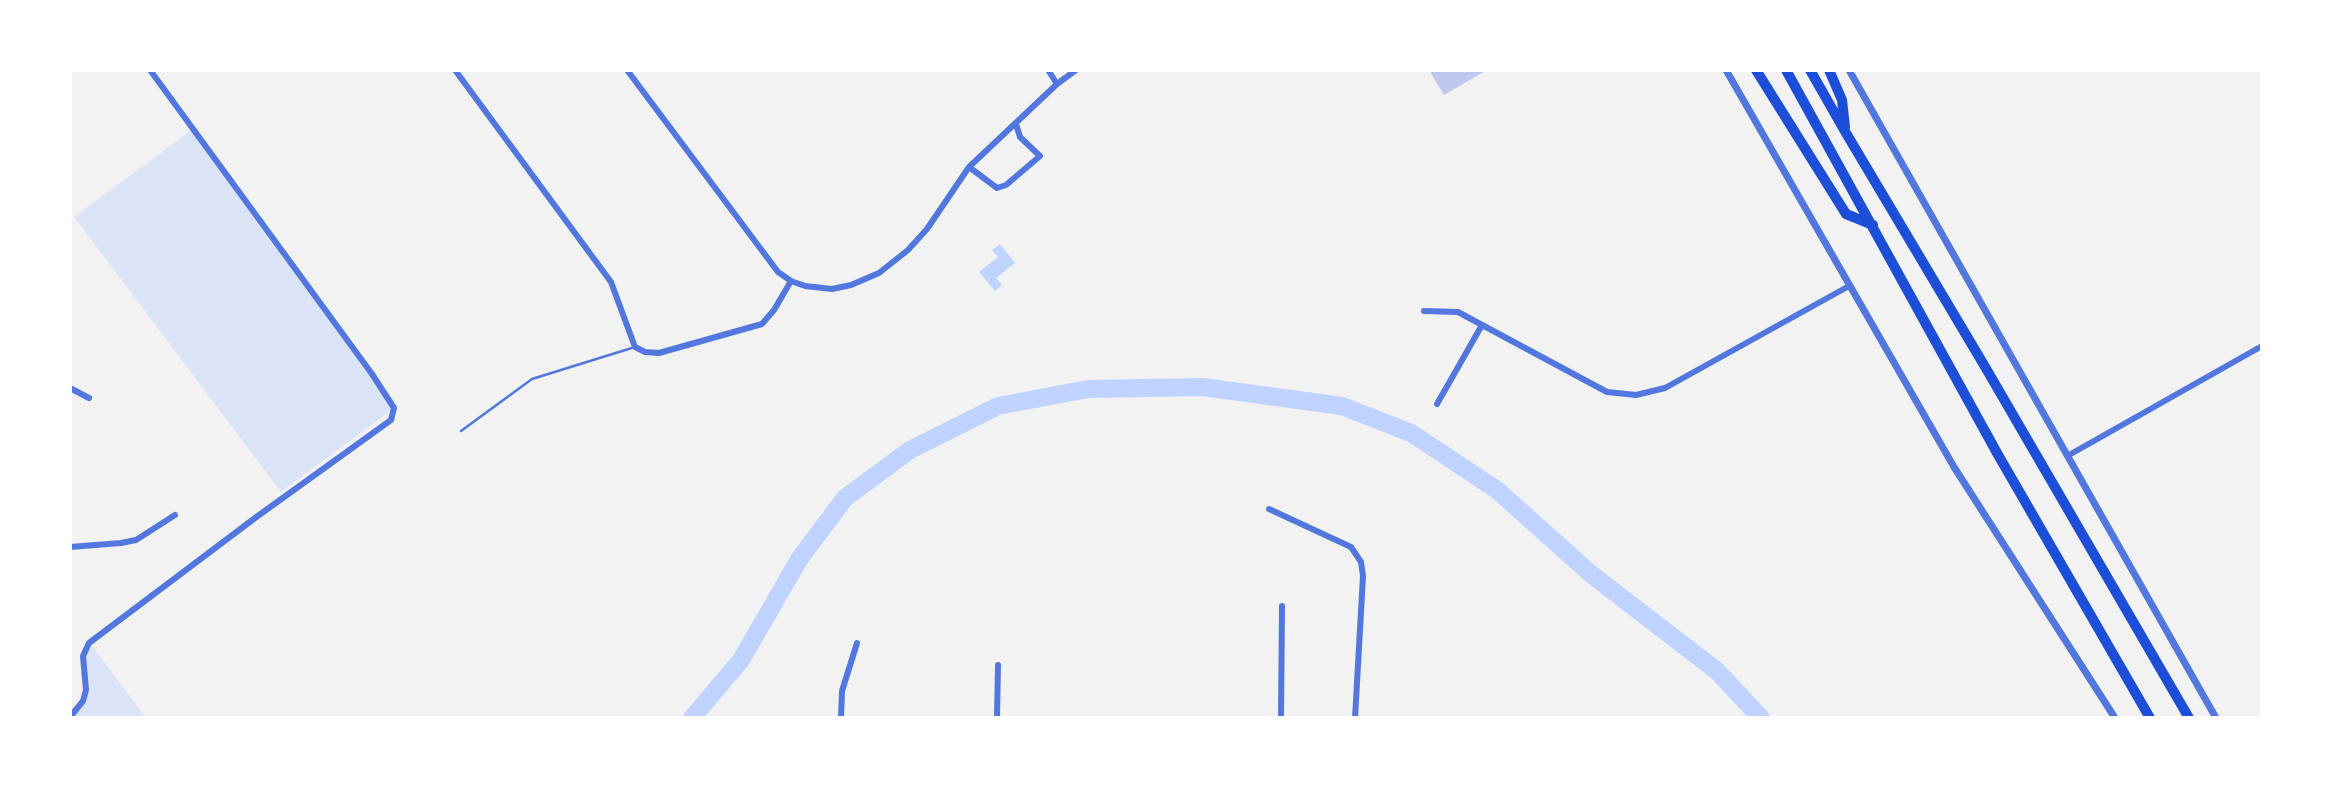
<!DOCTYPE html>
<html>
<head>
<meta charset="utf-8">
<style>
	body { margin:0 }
	#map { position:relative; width:2332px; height:788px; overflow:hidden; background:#f2f2f2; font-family:Montserrat,sans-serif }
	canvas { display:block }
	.frame { position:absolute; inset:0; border:72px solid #fff; pointer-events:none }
</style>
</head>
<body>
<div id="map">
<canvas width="2332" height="788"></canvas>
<div class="frame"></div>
</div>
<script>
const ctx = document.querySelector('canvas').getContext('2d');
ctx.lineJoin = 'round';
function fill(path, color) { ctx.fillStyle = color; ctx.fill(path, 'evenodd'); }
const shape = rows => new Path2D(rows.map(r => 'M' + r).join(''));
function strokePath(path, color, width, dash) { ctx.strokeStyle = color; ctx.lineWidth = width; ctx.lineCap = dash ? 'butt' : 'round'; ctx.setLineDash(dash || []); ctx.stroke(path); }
fill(shape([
	[193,129,397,406,281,492,74,217],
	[93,647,146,718,70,718,83,701,83,656]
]), '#dbe4f7');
fill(shape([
	[1000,244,1015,263,996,278,1002,285,995,291,979,272,998,257,992,250]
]), '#bfd3fe');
strokePath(shape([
	[692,718,741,660,800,558,845,498,910,450,998,406,1088,389,1203,387,1342,406,1411,433,1497,490,1591,574,1717,671,1761,718]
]), '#bfd3fe', 18);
fill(shape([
	[1429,70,1487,70,1444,95]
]), '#bdc9ec');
strokePath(shape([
	[461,431,532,379,635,347]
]), '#5277de', 2.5);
strokePath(shape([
	[455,70,611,282,635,347,645,352,659,353,762,324,774,310,791,281],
	[627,70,778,272,791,281,805,286,832,289,851,285,879,273,908,250,927,229,969,167,1057,84,1076,70],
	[1048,70,1057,84],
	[969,167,997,188,1006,185,1040,156,1020,137,1016,124],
	[1424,311,1458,312,1607,392,1636,395,1665,388,1849,286],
	[70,388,89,398],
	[1437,404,1482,325],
	[2069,455,2262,346],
	[1269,509,1351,547,1361,562,1363,576,1355,718],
	[70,547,121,543,136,540,175,515],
	[70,717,83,701,86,690,83,656,89,643,255,518,391,420,394,408,372,374,150,70],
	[841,718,842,691,857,643],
	[997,718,998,665],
	[1281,718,1282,606]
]), '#5277de', 6);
strokePath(shape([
	[1726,70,1954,467,2115,718],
	[1849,70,2216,718]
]), '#5277de', 7);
strokePath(shape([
	[1756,70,1846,214,1873,225],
	[1786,70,1997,453,2150,718],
	[1810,70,1846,133,1984,365,2189,718],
	[1829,70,1842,100,1845,127]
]), '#1d4ed8', 10);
</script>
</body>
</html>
